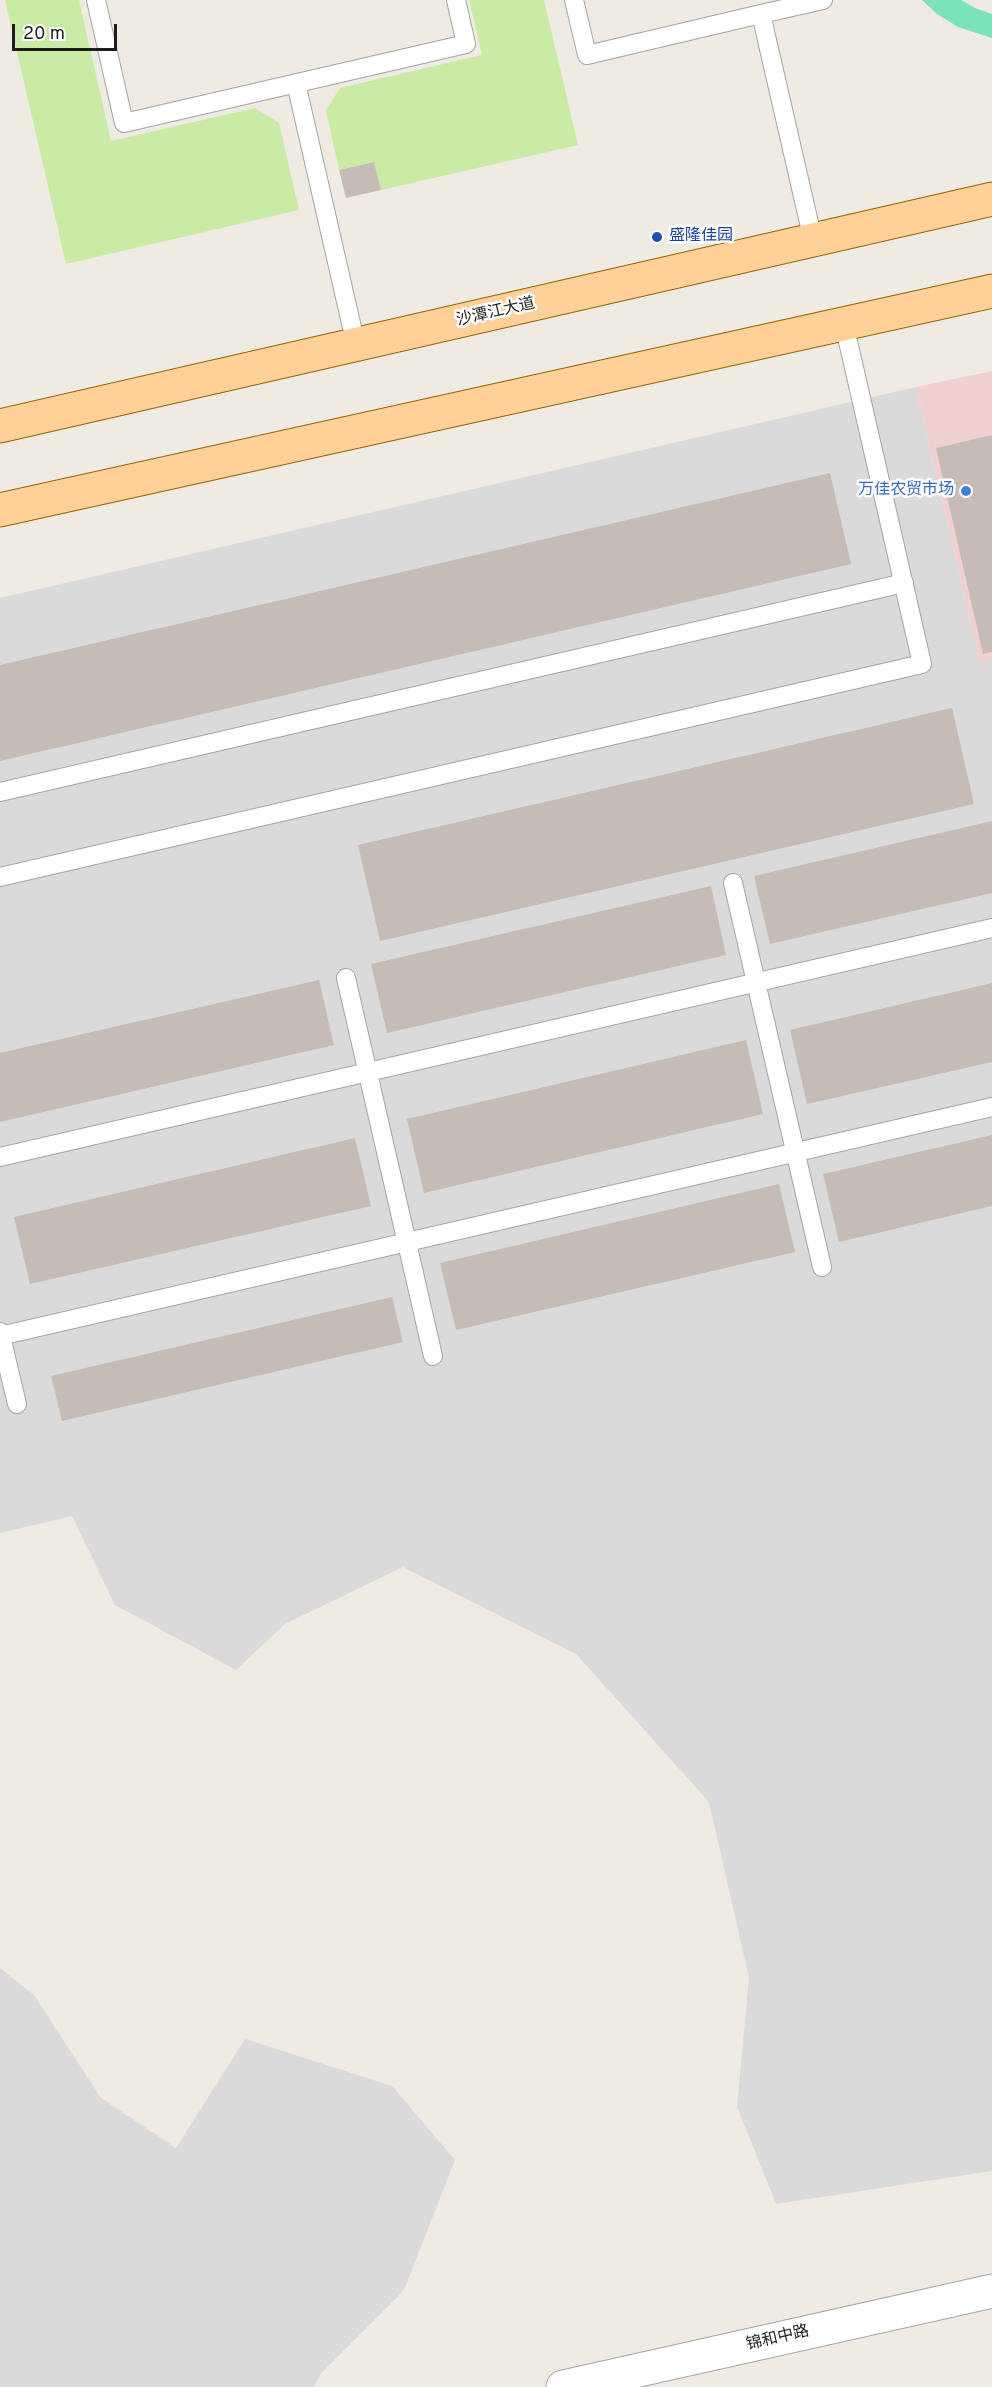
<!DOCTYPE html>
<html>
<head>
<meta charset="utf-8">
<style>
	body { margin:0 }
	#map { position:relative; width:992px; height:2387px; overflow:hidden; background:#efeae2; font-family:Overpass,sans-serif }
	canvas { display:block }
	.scale { position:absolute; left:12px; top:24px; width:105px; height:27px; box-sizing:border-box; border:3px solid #1d1d1d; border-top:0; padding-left:8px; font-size:18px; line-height:21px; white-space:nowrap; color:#1d1d1d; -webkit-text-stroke:4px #fff; paint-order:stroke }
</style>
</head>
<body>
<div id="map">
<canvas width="992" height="2387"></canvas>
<div class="scale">20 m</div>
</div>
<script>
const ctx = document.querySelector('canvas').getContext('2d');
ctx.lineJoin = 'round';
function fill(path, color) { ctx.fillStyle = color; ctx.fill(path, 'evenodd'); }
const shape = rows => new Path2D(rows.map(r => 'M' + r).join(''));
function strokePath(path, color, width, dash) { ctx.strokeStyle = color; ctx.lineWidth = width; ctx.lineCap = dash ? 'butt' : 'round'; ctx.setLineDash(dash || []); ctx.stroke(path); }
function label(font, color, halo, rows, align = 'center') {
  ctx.font = font + ' Overpass,"Noto Sans SC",sans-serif'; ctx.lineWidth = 5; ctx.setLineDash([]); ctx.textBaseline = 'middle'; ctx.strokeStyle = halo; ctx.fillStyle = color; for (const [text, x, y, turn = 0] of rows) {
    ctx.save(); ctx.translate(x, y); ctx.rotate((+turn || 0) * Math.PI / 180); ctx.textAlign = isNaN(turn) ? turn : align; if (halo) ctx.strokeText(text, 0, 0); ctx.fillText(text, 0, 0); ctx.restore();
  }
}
fill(shape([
	[916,387,980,663,992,661,992,2171,776,2204,737,2107,749,1978,709,1802,576,1654,403,1567,285,1624,236,1670,115,1605,72,1516,0,1533,0,598],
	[0,1968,34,1995,101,2098,176,2148,245,2039,392,2086,455,2160,404,2290,322,2372,314,2387,0,2387]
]), '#dbdada');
fill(shape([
	[992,371,992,661,980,664,916,387]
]), '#f1d1d0');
fill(shape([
	[5,0,79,0,111,141,255,108,279,123,299,210,66,264],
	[469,0,544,0,578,145,381,190,374,162,339,170,326,110,340,88,482,55]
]), '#c9eba5');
fill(shape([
	[922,0,961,0,975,8,992,14,992,38,958,27,937,14]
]), '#7ce2b8');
fill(shape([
	[374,162,381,190,346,198,339,170],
	[992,435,992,652,983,654,936,448],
	[830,473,851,564,0,761,0,665],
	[952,708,974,804,380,941,358,845],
	[992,821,992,893,770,944,754,876],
	[711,886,726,955,387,1033,371,964],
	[319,980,334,1045,0,1122,0,1053],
	[992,983,992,1062,807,1104,790,1030],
	[746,1040,763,1114,424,1193,407,1119],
	[992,1135,992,1206,839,1242,823,1174],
	[355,1138,371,1206,30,1284,14,1217],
	[779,1184,795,1252,456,1330,440,1263],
	[392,1297,403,1342,62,1421,51,1376]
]), '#c6bcb5');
const service = shape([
	[96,0,124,123,466,44,456,0],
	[574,0,587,55,761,14],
	[296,83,356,345],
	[813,240,761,14,823,0],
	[0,792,904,583],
	[0,877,922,664,844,324],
	[733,883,822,1267],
	[346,978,433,1356],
	[0,1157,992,928],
	[0,1332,17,1404],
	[0,1336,992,1107]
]);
const minor = shape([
	[563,2387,992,2291]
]);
const primary = shape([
	[0,426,992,199],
	[0,510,992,291]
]);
strokePath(service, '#a4a4a4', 20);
strokePath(minor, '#a4a4a4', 35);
strokePath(primary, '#966100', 35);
strokePath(service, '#fff', 18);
strokePath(minor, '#fff', 33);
strokePath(primary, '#ffd097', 33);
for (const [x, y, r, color] of [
	[657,237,6,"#1a4fb4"],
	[966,491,6,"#3f7fe0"]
]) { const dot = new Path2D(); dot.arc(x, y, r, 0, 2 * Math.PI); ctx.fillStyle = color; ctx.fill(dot); strokePath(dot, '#fff', 2); }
label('16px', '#164399', '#fff', [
	["盛隆佳园",669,237]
], 'left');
label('16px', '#1d1d1d', '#fff', [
	["沙潭江大道",496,313,-13],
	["锦和中路",778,2339,-13]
]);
label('16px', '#366cbe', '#fff', [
	["万佳农贸市场",954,491]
], 'right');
</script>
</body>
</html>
